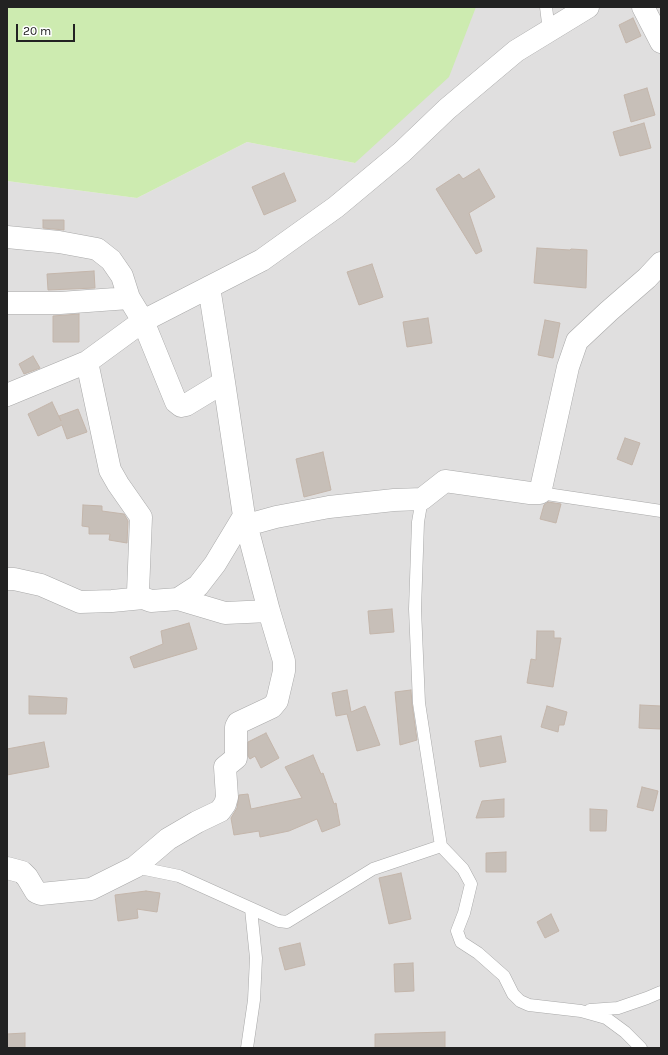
<!DOCTYPE html>
<html>
<head>
<meta charset="utf-8">
<style>
	body { margin:0 }
	#map { position:relative; width:668px; height:1055px; overflow:hidden; background:#f2efe9; font-family:Karla,sans-serif }
	canvas { display:block }
	.frame { position:absolute; inset:0; border:8px solid #222; pointer-events:none }
	.scale { position:absolute; left:16px; top:24px; width:59px; height:18px; box-sizing:border-box; border:2px solid #222; border-top:0; padding-left:5px; font-size:12px; line-height:14px; white-space:nowrap; color:#222; -webkit-text-stroke:3px #fff; paint-order:stroke }
</style>
</head>
<body>
<div id="map">
<canvas width="668" height="1055"></canvas>
<div class="frame"></div>
<div class="scale">20 m</div>
</div>
<script>
const ctx = document.querySelector('canvas').getContext('2d');
ctx.lineJoin = 'round';
function fill(path, color) { ctx.fillStyle = color; ctx.fill(path, 'evenodd'); }
const shape = rows => new Path2D(rows.map(r => 'M' + r).join(''));
function strokePath(path, color, width, dash) { ctx.strokeStyle = color; ctx.lineWidth = width; ctx.lineCap = dash ? 'butt' : 'round'; ctx.setLineDash(dash || []); ctx.stroke(path); }
fill(shape([
	[476,7,661,7,661,1048,7,1048,7,181,137,198,247,142,355,163]
]), '#e0dfdf');
fill(shape([
	[7,7,476,7,449,77,355,163,247,142,137,198,7,181]
]), '#cdebb0');
const building = shape([
	[633,18,641,36,626,43,619,25,633,18],
	[647,88,655,115,631,122,624,95,647,88],
	[644,123,651,148,620,156,613,132,644,123],
	[479,169,495,197,469,213,482,251,476,254,436,189,459,174,463,179,479,169],
	[284,173,296,201,264,215,252,187,284,173],
	[43,220,64,220,64,230,43,228,43,220],
	[537,248,570,250,571,249,587,250,586,288,534,283,537,248],
	[372,264,383,297,359,305,347,272,372,264],
	[94,271,95,288,48,290,47,274,94,271],
	[79,314,79,342,53,342,53,316,79,314],
	[428,318,432,343,407,347,403,322,428,318],
	[545,320,560,323,553,358,538,355,545,320],
	[33,356,40,368,24,374,19,364,33,356],
	[52,402,61,421,59,416,78,409,87,432,67,439,62,425,38,436,28,414,52,402],
	[625,438,640,443,632,465,617,459,625,438],
	[323,452,331,490,304,497,296,459,323,452],
	[548,502,561,504,556,523,540,519,544,505,548,502],
	[83,505,102,506,102,511,124,514,128,521,127,543,109,540,110,534,89,534,89,527,82,526,83,505],
	[392,609,394,632,370,634,368,611,392,609],
	[189,623,197,649,134,668,130,657,163,644,161,631,189,623],
	[537,631,554,631,554,638,561,638,553,687,527,683,531,659,536,660,537,631],
	[347,690,351,712,365,706,380,745,357,751,347,714,336,716,332,693,347,690],
	[411,690,412,704,417,740,400,745,395,692,411,690],
	[29,696,67,698,66,714,29,714,29,696],
	[640,705,661,706,661,729,639,728,640,705],
	[547,706,567,712,564,725,559,725,558,732,541,727,547,706],
	[266,733,279,758,261,768,255,756,250,759,248,756,248,742,266,733],
	[501,736,506,762,480,767,475,741,501,736],
	[44,742,49,767,7,775,7,749,44,742],
	[313,755,321,774,323,773,334,804,336,803,340,825,322,832,317,819,289,831,260,837,259,831,234,835,231,818,237,808,239,795,248,794,251,809,302,798,285,767,313,755],
	[642,787,658,791,653,811,637,807,642,787],
	[504,799,504,817,476,818,482,801,504,799],
	[590,809,607,810,606,831,590,831,590,809],
	[506,852,506,872,486,872,486,853,506,852],
	[401,873,411,919,389,924,379,878,401,873],
	[146,891,160,893,157,912,137,909,138,918,118,921,115,895,146,891],
	[551,914,559,931,545,938,537,922,551,914],
	[300,943,305,965,285,970,279,948,300,943],
	[413,963,414,991,395,992,394,964,413,963],
	[445,1032,445,1048,375,1048,375,1034,445,1032],
	[25,1033,25,1048,7,1048,7,1034,25,1033]
]);
fill(building, '#c7bfb8');
strokePath(building, '#c4b6ab', 1);
const service = shape([
	[546,7,549,31],
	[540,493,661,511],
	[422,499,418,522,415,609,419,703,441,846,463,869,471,884,464,913,457,931,461,942,478,953,504,976,513,994,520,1001,529,1005,581,1011,606,1018,625,1032,641,1048],
	[135,867,179,876,279,921,287,922,373,869,441,846],
	[590,1010,618,1008,647,998,661,992],
	[247,1048,254,1000,256,958,251,909]
]);
const minor = shape([
	[643,7,661,42],
	[7,237,59,242,97,249,111,260,122,276,129,298,143,321,176,402,181,406,186,405,224,382],
	[7,303,60,303,129,298],
	[87,362,110,470,118,484,141,517,138,592,143,598,151,601,178,599,225,613,269,611],
	[7,395,87,362,143,321,262,260,336,207,402,152,447,109,516,51,588,7],
	[247,525,276,517,329,507,394,500,422,499,445,481,530,493,540,493,568,367,577,341,609,311,647,278,661,263],
	[7,579,14,579,41,585,80,602,112,601,143,598],
	[178,599,198,586,215,564,244,516],
	[7,868,22,872,27,877,36,892,41,894,91,889,135,867,168,839,197,822,220,811,225,804,227,797,225,767,236,758,236,727,238,723,272,707,277,701,284,671,284,661,269,611,244,516,224,382,209,287]
]);
strokePath(service, '#a9a9a9', 13);
strokePath(minor, '#a9a9a9', 23);
strokePath(service, '#fff', 12);
strokePath(minor, '#fff', 22);
</script>
</body>
</html>
